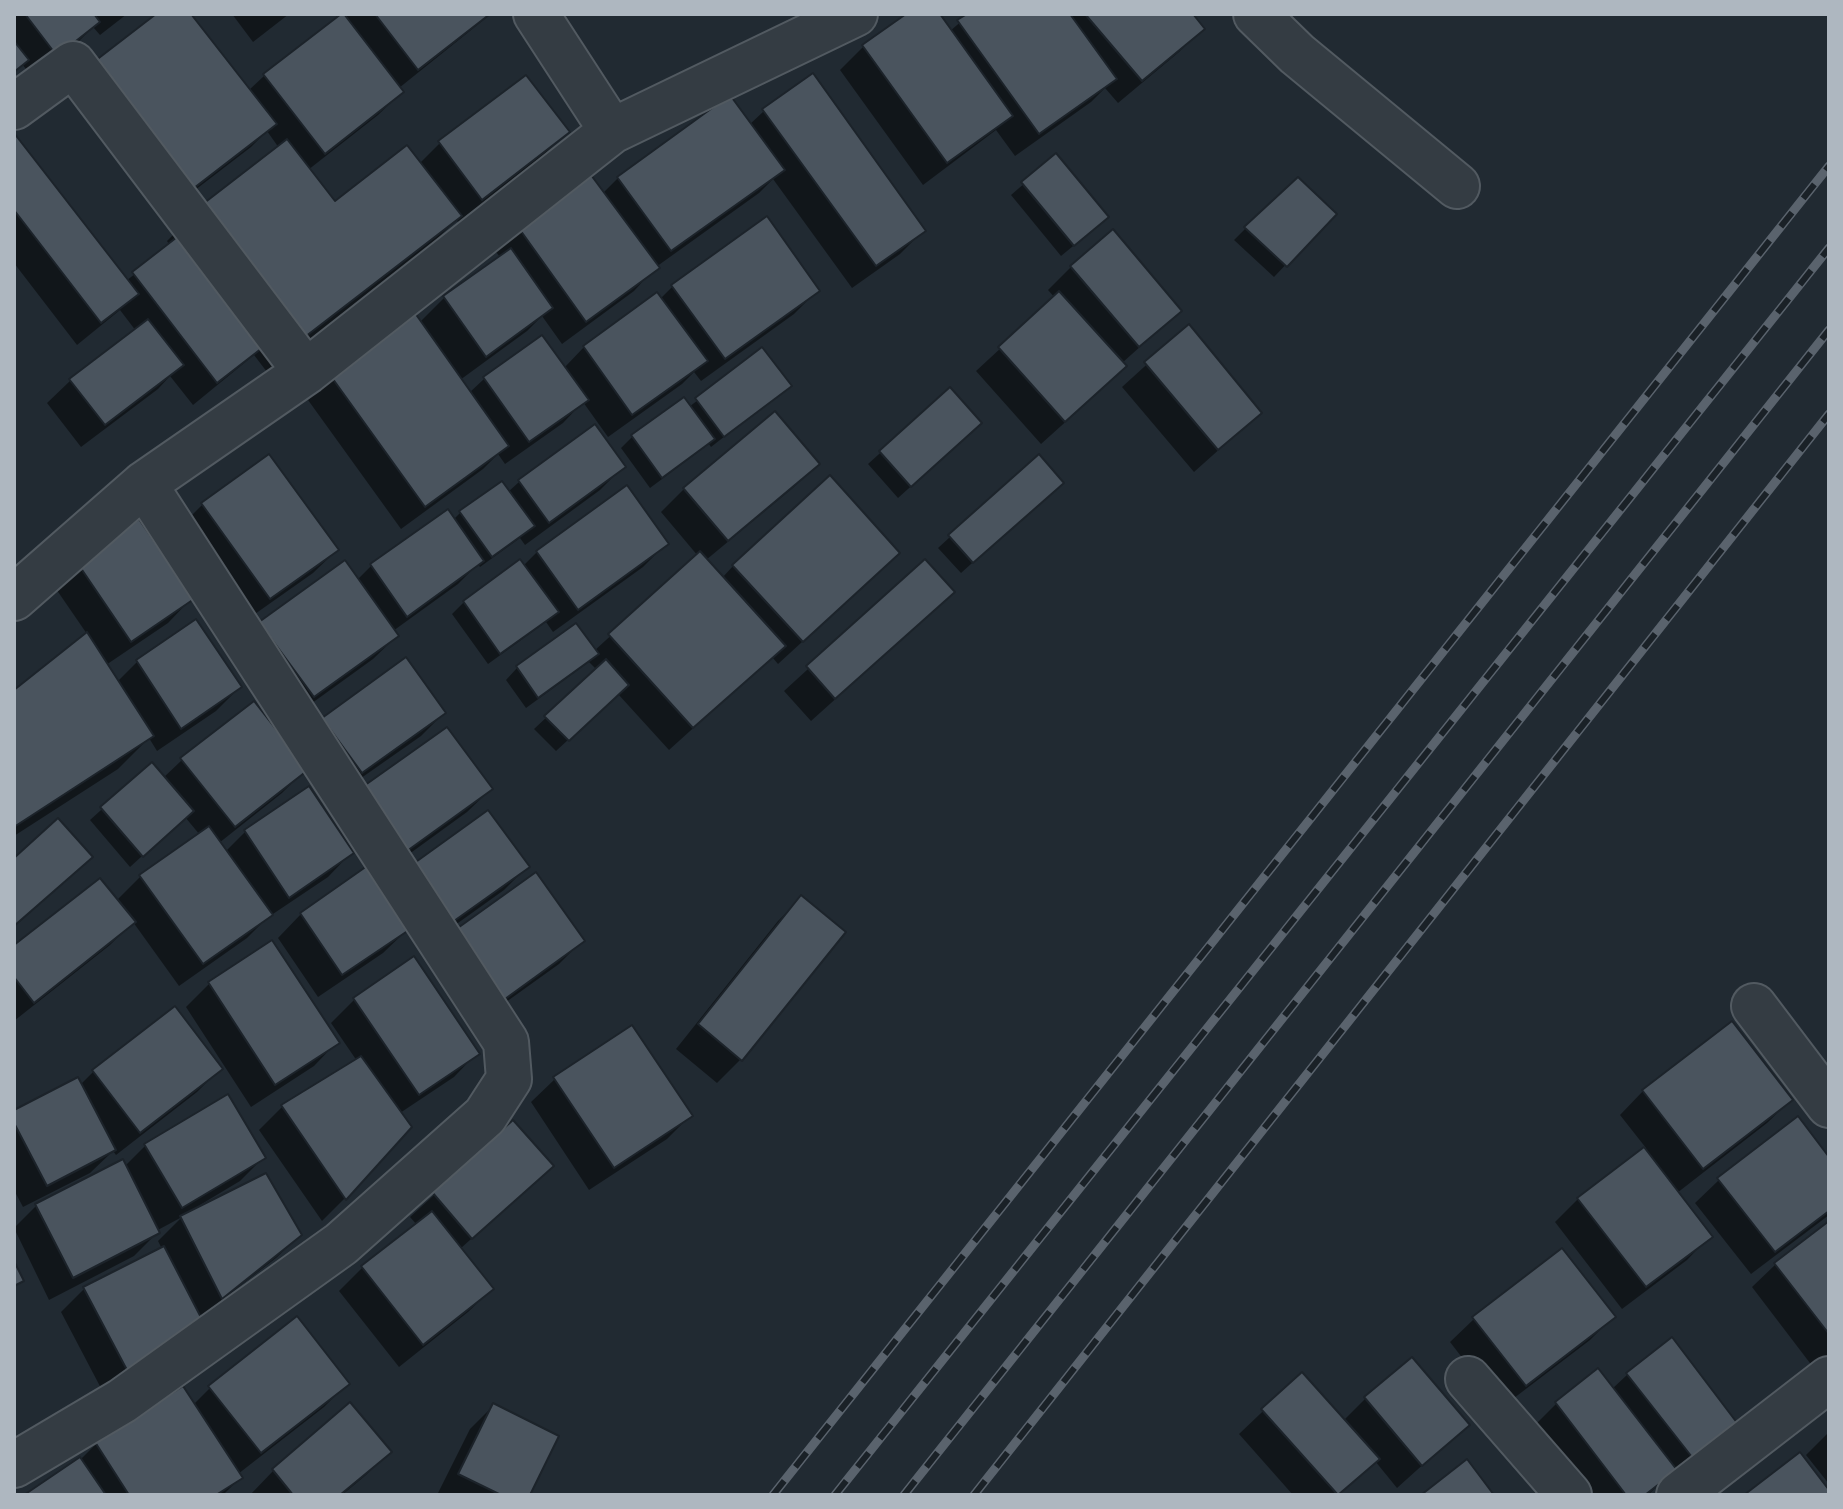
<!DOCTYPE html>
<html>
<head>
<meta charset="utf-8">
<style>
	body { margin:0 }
	#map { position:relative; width:1843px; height:1509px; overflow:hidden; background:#212a32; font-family:Lato,sans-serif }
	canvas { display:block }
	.frame { position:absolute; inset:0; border:16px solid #aeb7c0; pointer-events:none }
</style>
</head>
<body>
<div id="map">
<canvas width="1843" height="1509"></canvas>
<div class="frame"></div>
</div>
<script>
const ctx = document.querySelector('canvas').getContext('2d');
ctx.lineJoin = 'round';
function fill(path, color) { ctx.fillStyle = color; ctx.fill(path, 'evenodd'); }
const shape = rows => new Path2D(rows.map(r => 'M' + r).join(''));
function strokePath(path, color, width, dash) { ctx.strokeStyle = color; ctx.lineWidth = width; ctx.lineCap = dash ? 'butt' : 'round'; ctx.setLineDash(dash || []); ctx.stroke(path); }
fill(shape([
	[14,14,127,14,100,35,93,27,74,46,33,78,22,64,14,73],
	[159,14,189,14,248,91,265,75,338,19,335,14,491,14,399,88,402,92,378,115,308,170,335,203,419,164,440,143,567,131,544,155,458,222,456,220,426,250,267,372,254,355,193,405,170,376,158,389,81,447,47,403,71,380,136,331,120,310,77,345,14,263,14,136,126,281,170,246,167,241,200,208,279,148,267,131,251,147,169,210],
	[232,14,289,14,253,42],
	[909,14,937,14,950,31,970,14,1190,14,1202,29,1179,52,1118,103,1105,88,1091,102,1015,156,996,130,923,185,840,70,864,46],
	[730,98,749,125,764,111,923,231,900,254,852,288,773,179,759,193,656,267,634,291,562,344,542,316,527,331,460,380,469,393,484,379,542,337,564,368,584,347,660,299,673,286,818,290,794,314,701,381,694,372,682,384,608,437,583,402,563,423,505,464,498,454,483,469,401,529,308,400,331,377,419,323,444,298,500,257,496,252,520,228,603,193,618,178],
	[1056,156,1095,228,1061,256,1011,195],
	[1334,214,1274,277,1234,240,1246,228],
	[1071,267,1180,311,1122,363,1101,390,1041,444,976,371,1055,298,1048,290],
	[1188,327,1260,413,1194,472,1122,387],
	[762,350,789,386,711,447,709,444,650,488,621,448,632,437,689,407],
	[950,390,968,435,898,498,868,464],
	[269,457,337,550,313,573,245,621,179,528,202,505],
	[817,464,794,487,706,560,722,578,733,566,874,576,778,664,772,657,669,750,618,694,556,751,534,729,597,670,589,662,526,708,506,680,517,668,576,626,594,651,698,556,661,512,684,489],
	[623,467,600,490,525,545,520,538,480,567,478,564,458,584,393,631,397,636,373,659,290,719,261,623,357,580,371,566,447,512,453,520,461,512,508,492,519,482],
	[1049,494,961,573,938,548,950,537],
	[666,544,643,567,553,632,546,622,488,664,452,614,464,602,523,566,537,552],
	[925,562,929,615,811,721,784,691],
	[77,563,191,599,168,623,106,665,117,682,137,662,195,622,240,687,216,711,157,751,149,738,118,769,14,836,14,693,87,634,54,586],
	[444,713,421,736,337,795,300,742,323,719],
	[182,760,305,770,282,793,219,843,225,852,246,831,351,853,328,877,267,918,247,938,179,986,133,922,110,945,14,1021,14,948,116,901,140,877,200,835,185,817,130,867,90,820,151,765,163,778],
	[491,789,467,812,383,873,339,813],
	[91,857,67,880,14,927,14,860],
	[414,865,527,867,504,890,430,943],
	[801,898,741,1059,717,1083,676,1049,778,921],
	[301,914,407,930,383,953,318,997,278,938],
	[582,941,559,964,481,1020,433,955],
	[272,943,337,1042,314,1066,251,1107,186,1007,209,984],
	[355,999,477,1053,454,1077,400,1113,345,1198,322,1221,259,1130,283,1106,357,1061,331,1023],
	[220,1069,197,1092,116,1155,113,1151,90,1173,23,1207,14,1190,14,1112,80,1085,93,1072],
	[555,1079,690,1116,667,1139,589,1190,531,1102],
	[1643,1091,1791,1100,1767,1123,1677,1193,1710,1236,1687,1260,1622,1309,1555,1222,1578,1199,1646,1148,1620,1115],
	[513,1123,552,1166,460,1249,492,1289,468,1312,399,1367,339,1291,362,1268,417,1225,410,1217],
	[145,1146,264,1157,240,1181,200,1205,202,1208,300,1235,276,1258,103,1392,61,1312,84,1289,162,1249,158,1241,182,1217,156,1231,157,1233,134,1256,49,1300,14,1228,37,1205,124,1167],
	[1829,1161,1829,1215,1751,1274,1695,1203,1719,1180],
	[1829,1223,1829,1360,1816,1371,1752,1287,1776,1264],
	[1613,1317,1590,1340,1501,1408,1450,1342,1474,1319],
	[1598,1371,1612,1389,1628,1374,1742,1432,1666,1478,1648,1495,1585,1495,1533,1427,1556,1404],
	[1302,1374,1343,1421,1365,1399,1467,1425,1397,1488,1375,1461,1339,1495,1293,1495,1239,1434],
	[347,1384,324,1407,238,1474,240,1478,223,1495,27,1495,80,1460,96,1444,193,1405,210,1388],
	[350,1405,389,1452,366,1475,342,1495,250,1495,273,1471],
	[493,1406,528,1495,437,1495,470,1429],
	[1829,1432,1829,1484,1806,1455]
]), '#0007');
const building = shape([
	[25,14,94,14,100,22,57,56,25,14],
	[156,14,191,14,277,124,194,188,95,61,156,14],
	[341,14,344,14,404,92,325,154,263,74,341,14],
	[375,14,490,14,418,70,375,14],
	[906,14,940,14,1013,116,947,163,862,45,906,14],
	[967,14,1070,14,1117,79,1039,134,957,20,967,14],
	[1085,14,1193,14,1205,29,1142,81,1085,14],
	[14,41,29,60,14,72,14,41],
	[813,73,926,231,876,266,762,109,813,73],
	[526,75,570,132,482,200,438,141,526,75],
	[730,95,785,170,671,251,617,177,730,95],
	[14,133,139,294,101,323,14,210,14,133],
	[287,139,335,201,407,145,462,216,301,340,199,207,287,139],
	[1056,153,1109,217,1074,246,1021,182,1056,153],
	[591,175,660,268,586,322,518,227,591,175],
	[1298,177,1337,214,1287,267,1244,227,1298,177],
	[767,216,820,291,725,359,671,285,767,216],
	[1113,229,1182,311,1139,347,1070,266,1113,229],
	[181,234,266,345,217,383,132,272,181,234],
	[511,248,553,308,486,357,443,296,511,248],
	[1059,291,1127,366,1065,422,998,347,1059,291],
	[657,292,708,361,632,415,583,346,657,292],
	[415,313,509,446,425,507,330,375,415,313],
	[148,319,184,365,105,425,69,379,148,319],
	[1189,324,1262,413,1218,450,1144,362,1189,324],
	[542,335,589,400,529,442,483,377,542,335],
	[762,347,792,386,724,437,695,398,762,347],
	[950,387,982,423,911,487,879,451,950,387],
	[684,397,715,439,662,478,631,435,684,397],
	[775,411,820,464,728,541,683,488,775,411],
	[595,424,626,467,549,523,518,480,595,424],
	[269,454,339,550,270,599,201,503,269,454],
	[1039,454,1064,483,973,563,948,535,1039,454],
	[830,475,900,553,803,642,732,565,830,475],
	[502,481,535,526,492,557,459,511,502,481],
	[627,485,669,544,578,610,536,551,627,485],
	[448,509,484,561,407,617,370,564,448,509],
	[139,519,194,599,131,642,76,561,139,519],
	[700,551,786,646,693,728,608,634,700,551],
	[520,559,559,612,500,654,463,601,520,559],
	[925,559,955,592,835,699,806,666,925,559],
	[345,560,399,636,314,697,259,622,345,560],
	[196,619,242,687,181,729,136,660,196,619],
	[576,623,599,654,538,698,516,666,576,623],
	[87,632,154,736,14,827,14,690,87,632],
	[406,657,446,713,362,773,322,718,406,657],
	[606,659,629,685,569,741,544,716,606,659],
	[254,701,308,770,235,827,180,758,254,701],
	[447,727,493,789,407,851,361,788,447,727],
	[152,762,194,811,143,857,100,807,152,762],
	[309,786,354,853,289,898,244,830,309,786],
	[488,810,530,867,454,921,413,864,488,810],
	[58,818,93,857,14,926,14,858,58,818],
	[209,826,273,915,203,964,139,875,209,826],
	[367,866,409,930,342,975,300,913,367,866],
	[536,872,585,941,505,999,455,930,536,872],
	[100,878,136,922,34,1003,14,977,14,945,100,878],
	[801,895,846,932,742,1061,698,1024,801,895],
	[272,940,340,1043,275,1085,208,982,272,940],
	[414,956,480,1054,419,1095,353,998,414,956],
	[175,1006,223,1069,140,1133,92,1070,175,1006],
	[1732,1021,1793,1100,1703,1169,1642,1090,1732,1021],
	[632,1025,693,1116,614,1168,553,1077,632,1025],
	[361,1056,412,1127,346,1200,281,1105,361,1056],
	[78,1077,116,1150,47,1186,14,1123,14,1110,78,1077],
	[228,1094,266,1158,182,1208,144,1144,228,1094],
	[1798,1116,1829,1157,1829,1211,1775,1252,1717,1178,1798,1116],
	[513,1120,554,1166,472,1239,432,1192,513,1120],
	[1644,1147,1713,1237,1646,1287,1577,1198,1644,1147],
	[123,1159,160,1233,73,1278,35,1204,123,1159],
	[266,1173,302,1235,222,1299,180,1216,266,1173],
	[432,1211,494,1289,423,1345,361,1266,432,1211],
	[1829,1221,1829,1334,1774,1263,1829,1221],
	[164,1246,207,1329,127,1370,83,1287,164,1246],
	[1562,1248,1616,1317,1526,1386,1472,1317,1562,1248],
	[14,1261,24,1281,14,1286,14,1261],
	[297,1316,350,1384,261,1453,208,1386,297,1316],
	[1672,1337,1744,1432,1699,1466,1626,1373,1672,1337],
	[1412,1357,1470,1425,1422,1466,1364,1397,1412,1357],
	[1598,1368,1677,1470,1645,1495,1626,1495,1555,1402,1598,1368],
	[1302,1372,1380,1459,1338,1495,1261,1409,1302,1372],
	[183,1386,243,1478,216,1495,129,1495,95,1442,183,1386],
	[350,1402,392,1452,340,1495,293,1495,272,1469,350,1402],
	[493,1403,559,1436,530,1495,501,1495,458,1474,493,1403],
	[1800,1452,1829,1490,1829,1495,1744,1495,1800,1452],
	[80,1457,106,1495,24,1495,80,1457],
	[1467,1459,1494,1495,1421,1495,1467,1459]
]);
fill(building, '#4a545e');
strokePath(building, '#1c232a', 2);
const minor = shape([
	[536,14,612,131],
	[1256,14,1297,54,1457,186],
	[14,107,73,64,306,372],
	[14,598,144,484,306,372,612,131,855,14],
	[1754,1006,1829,1105],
	[1468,1379,1569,1495],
	[14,1465,122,1401,341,1244,485,1116,509,1079,506,1042,144,484],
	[1679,1495,1829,1379]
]);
strokePath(minor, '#525a61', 48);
strokePath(minor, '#343c43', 44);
const rail = shape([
	[773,1495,1829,166],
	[835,1495,1829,248],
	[904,1495,1829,330],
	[974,1495,1829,414]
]);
strokePath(rail, '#5a636d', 9);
strokePath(rail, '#1a2127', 6, [18]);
</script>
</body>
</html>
